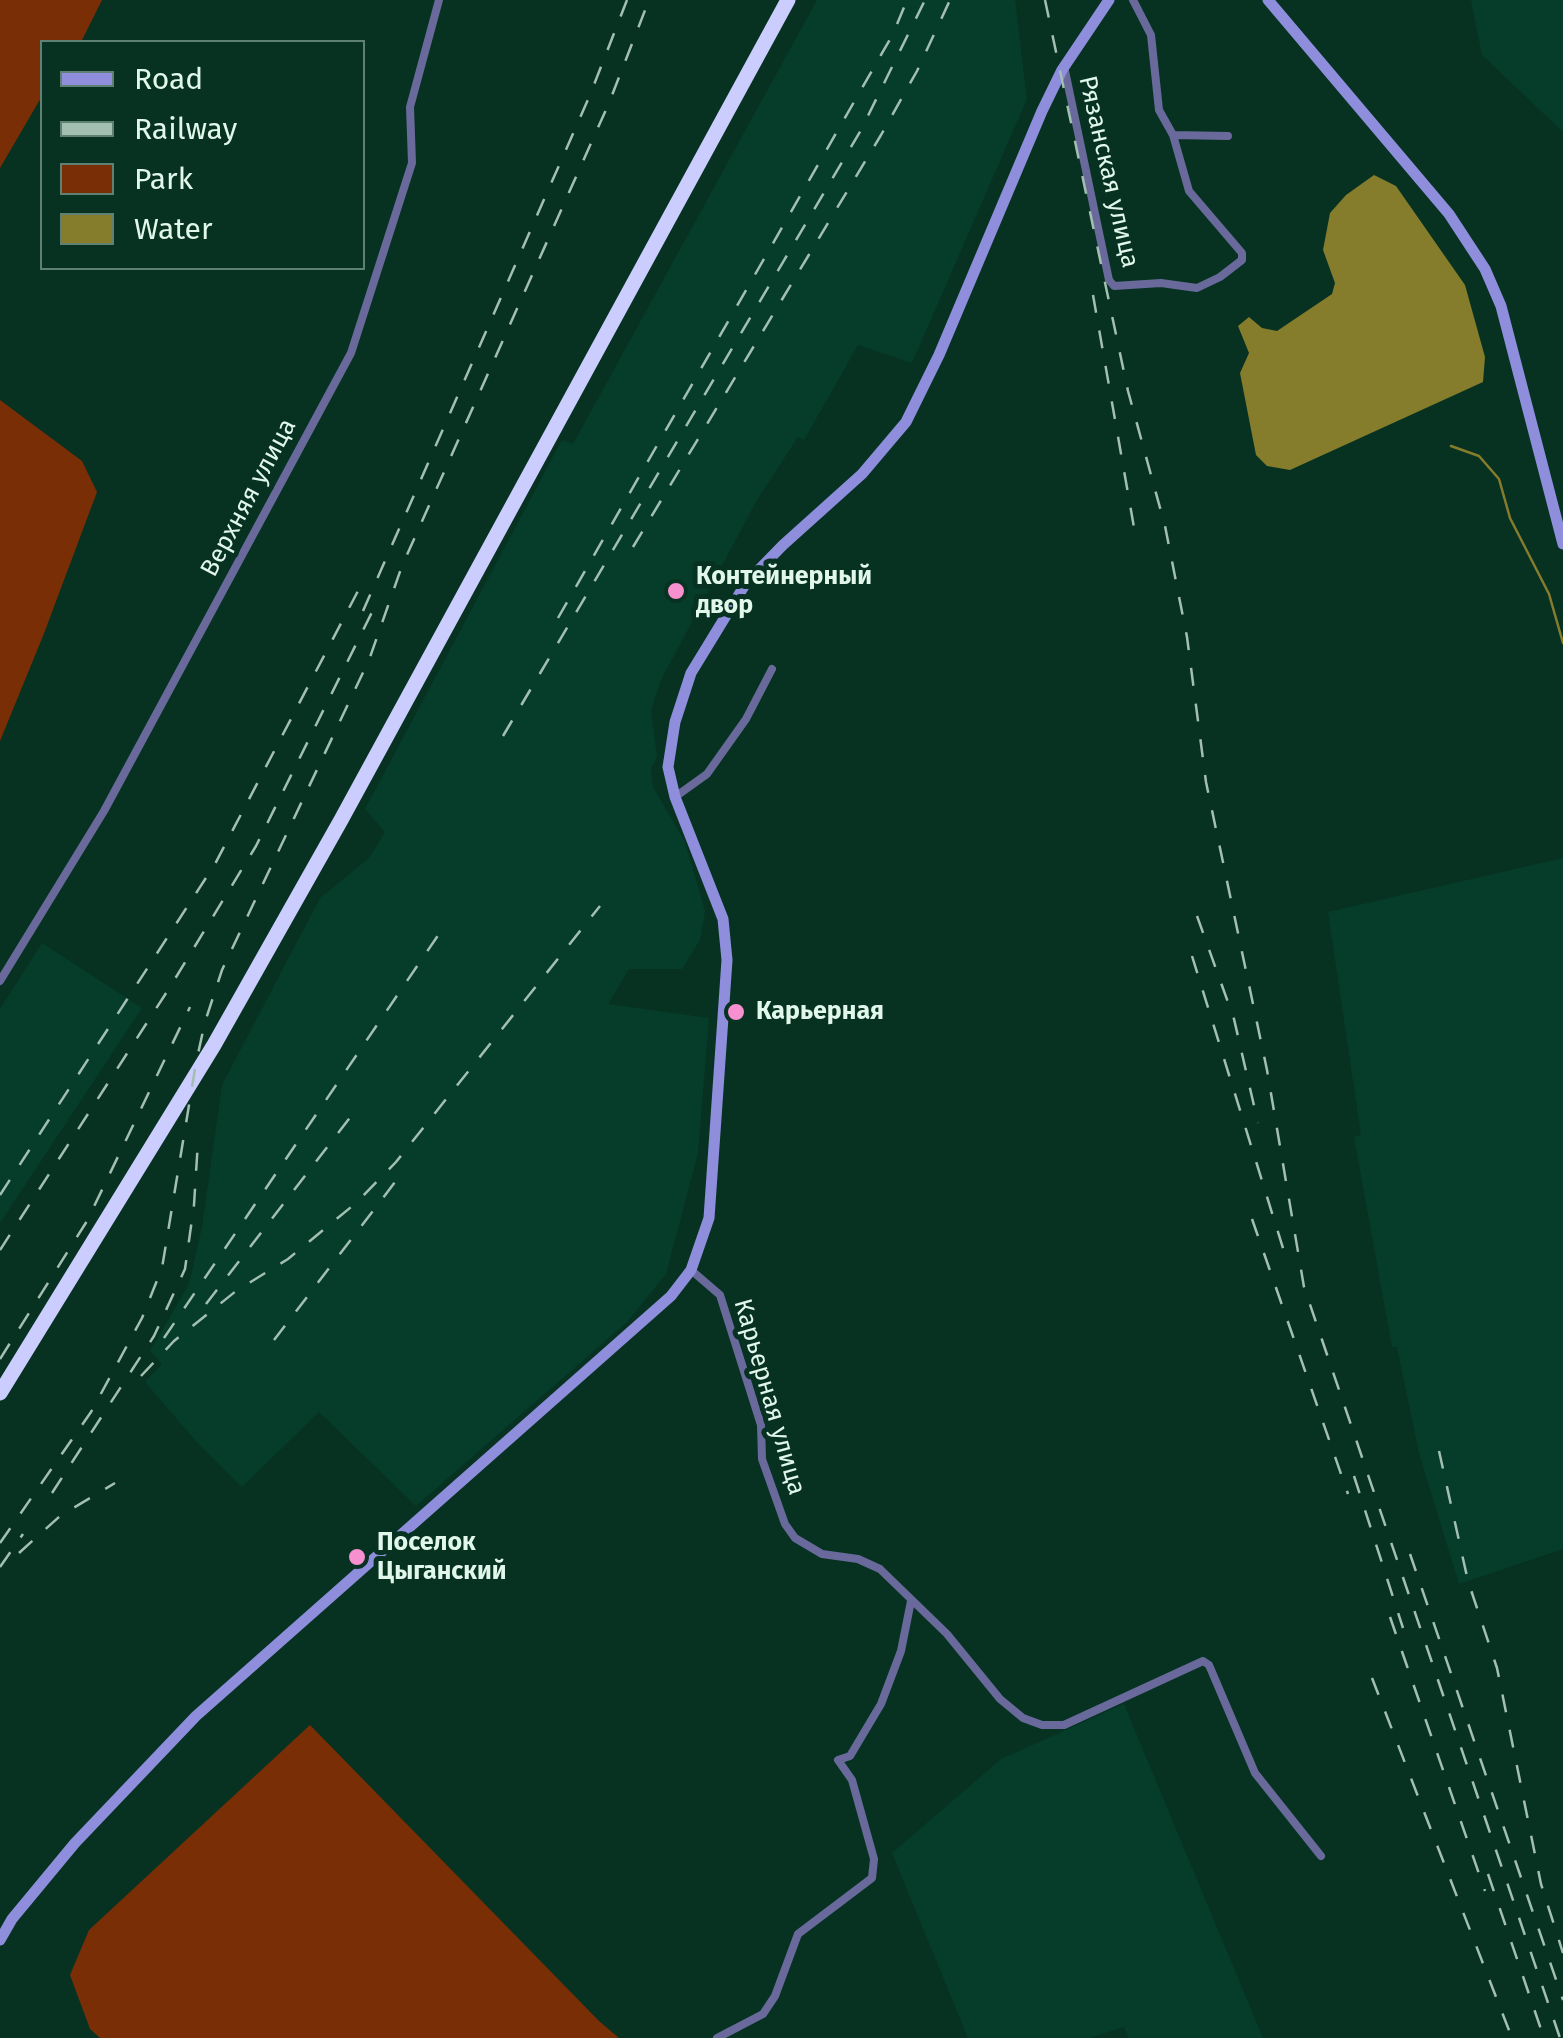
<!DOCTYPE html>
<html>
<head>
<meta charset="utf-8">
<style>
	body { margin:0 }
	#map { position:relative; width:1563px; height:2038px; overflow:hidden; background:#073222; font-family:"Fira Sans",sans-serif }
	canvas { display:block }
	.legend { position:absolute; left:40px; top:40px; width:325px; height:230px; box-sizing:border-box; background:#073222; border:2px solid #5e8173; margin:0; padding:12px 18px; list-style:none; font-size:30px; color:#e1f7ec }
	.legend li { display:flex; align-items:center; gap:20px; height:50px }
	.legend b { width:50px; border:2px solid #5e8173 }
</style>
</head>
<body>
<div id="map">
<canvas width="1563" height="2038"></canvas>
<ul class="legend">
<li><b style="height:12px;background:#8e8edc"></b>Road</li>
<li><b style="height:12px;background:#a3bfb2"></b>Railway</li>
<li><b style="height:28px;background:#792e05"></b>Park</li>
<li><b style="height:28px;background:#857c2c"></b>Water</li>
</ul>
</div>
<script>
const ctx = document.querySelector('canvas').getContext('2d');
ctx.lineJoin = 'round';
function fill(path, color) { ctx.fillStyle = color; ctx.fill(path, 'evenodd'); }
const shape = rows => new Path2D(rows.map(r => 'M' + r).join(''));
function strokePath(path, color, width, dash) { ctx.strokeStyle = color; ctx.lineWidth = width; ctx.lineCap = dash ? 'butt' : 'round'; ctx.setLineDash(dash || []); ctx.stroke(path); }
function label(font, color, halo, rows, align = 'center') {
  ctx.font = font + ' "Fira Sans",sans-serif'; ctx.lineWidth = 10; ctx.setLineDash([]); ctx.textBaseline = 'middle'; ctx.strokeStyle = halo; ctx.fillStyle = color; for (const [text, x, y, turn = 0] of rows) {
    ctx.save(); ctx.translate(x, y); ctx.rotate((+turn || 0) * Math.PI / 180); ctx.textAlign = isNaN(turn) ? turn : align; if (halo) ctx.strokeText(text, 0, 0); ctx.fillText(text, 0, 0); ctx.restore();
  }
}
fill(shape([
	[817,0,1015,0,1027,99,912,363,858,345,804,440,798,437,757,500,660,682,651,711,657,757,651,768,653,787,685,842,705,911,700,940,682,969,629,969,608,1004,709,1018,698,1153,666,1274,627,1322,416,1506,319,1412,242,1487,195,1440,145,1382,162,1364,150,1351,189,1284,202,1227,222,1085,320,898,369,858,385,832,365,809,562,440,573,444],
	[1471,0,1563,0,1563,132,1482,55],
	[1563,858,1563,1549,1459,1584,1419,1453,1397,1347,1392,1347,1354,1137,1361,1135,1328,912],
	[42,943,142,1008,0,1223,0,1009],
	[1124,1704,1263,2038,1129,2038,1124,2027,1089,2038,968,2038,892,1853,1001,1759]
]), '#063d2a');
fill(shape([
	[0,0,102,0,81,42,42,42,42,96,0,168],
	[0,400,82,461,97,492,43,636,0,741],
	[310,1725,599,2021,619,2038,100,2038,90,2029,70,1975,89,1930]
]), '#792e05');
fill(shape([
	[1374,175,1396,186,1465,285,1485,357,1483,382,1290,470,1267,466,1256,455,1240,373,1249,353,1238,326,1249,317,1262,328,1277,331,1332,294,1335,283,1323,250,1330,213,1346,195]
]), '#857c2c');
strokePath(shape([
	[1451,446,1479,456,1499,479,1510,518,1549,594,1563,643]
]), '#857c2c', 2.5);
strokePath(shape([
	[1133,0,1151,35,1159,110,1173,135,1228,136],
	[1064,66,1109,280,1114,286,1161,283,1197,288,1220,277,1242,260,1242,253,1189,191,1173,135],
	[675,797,707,774,746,719,772,669],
	[0,981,104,811,351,353,412,163,410,107,439,0],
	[691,1270,720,1295,761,1425,762,1459,785,1524,795,1538,822,1554,858,1559,880,1569,947,1634,1000,1699,1023,1718,1042,1725,1064,1725,1203,1661,1209,1665,1255,1773,1321,1856],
	[717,2038,763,2014,775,1996,798,1934,872,1878,874,1859,852,1780,838,1760,850,1756,881,1704,901,1651,911,1601]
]), '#696a9b', 8);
strokePath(shape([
	[1268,0,1449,214,1485,269,1501,306,1563,544],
	[0,1940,12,1919,75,1843,196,1716,671,1296,691,1270,709,1218,727,960,723,919,675,797,668,767,675,722,691,673,746,583,783,545,862,474,906,422,939,355,1042,111,1062,70,1109,0]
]), '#8e8edc', 11);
strokePath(shape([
	[0,1393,214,1045,341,820,788,0]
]), '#cbcdfe', 15);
strokePath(shape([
	[1045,0,1128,391,1165,526,1187,637,1206,782,1267,1070,1304,1287,1560,2038],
	[1093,295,1135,533],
	[633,547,881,135,917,71,950,0],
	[363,611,590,95,627,0],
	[558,618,893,34,907,0],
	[503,736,861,130,925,0],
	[1197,916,1234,1019,1258,1123],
	[1192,956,1287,1261],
	[0,1195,215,864,359,589],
	[1252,1219,1348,1494],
	[0,1250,170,987,256,846,377,602],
	[206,1304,359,1106],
	[164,1338,441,931],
	[274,1340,402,1173],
	[0,1359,87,1221,190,1007],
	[141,1376,174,1341,236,1291,288,1259,356,1203,396,1162,600,906],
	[1439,1451,1468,1581,1497,1668,1541,1884,1563,1953],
	[1354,1476,1403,1628],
	[52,1493,154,1336,185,1269,194,1205,198,1141],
	[0,1543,91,1412,142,1318,162,1268,196,1063,205,1022,222,970,369,660,402,566,609,103,649,0],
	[19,1553,60,1516,115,1483],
	[1410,1554,1563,2000],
	[0,1567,23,1534],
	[1390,1617,1485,1891],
	[1372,1678,1512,2038],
	[1488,1874,1544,2038]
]), '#a3bfb2', 2.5, [18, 18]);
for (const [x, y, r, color] of [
	[676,591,10,"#f690cf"],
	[736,1012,10,"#f690cf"],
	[357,1557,10,"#f690cf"]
]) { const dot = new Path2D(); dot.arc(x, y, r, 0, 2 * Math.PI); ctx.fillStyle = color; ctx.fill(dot); strokePath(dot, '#073222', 4); }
label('25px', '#e1f7ec', '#073222', [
	["Рязанская улица",1108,172,77],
	["Верхняя улица",249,498,-62],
	["Карьерная улица",769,1397,74]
]);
label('bold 25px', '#e1f7ec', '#073222', [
	["Контейнерный",696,577],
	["двор",696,606],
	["Карьерная",756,1012],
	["Поселок",377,1543],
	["Цыганский",377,1572]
], 'left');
</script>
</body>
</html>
